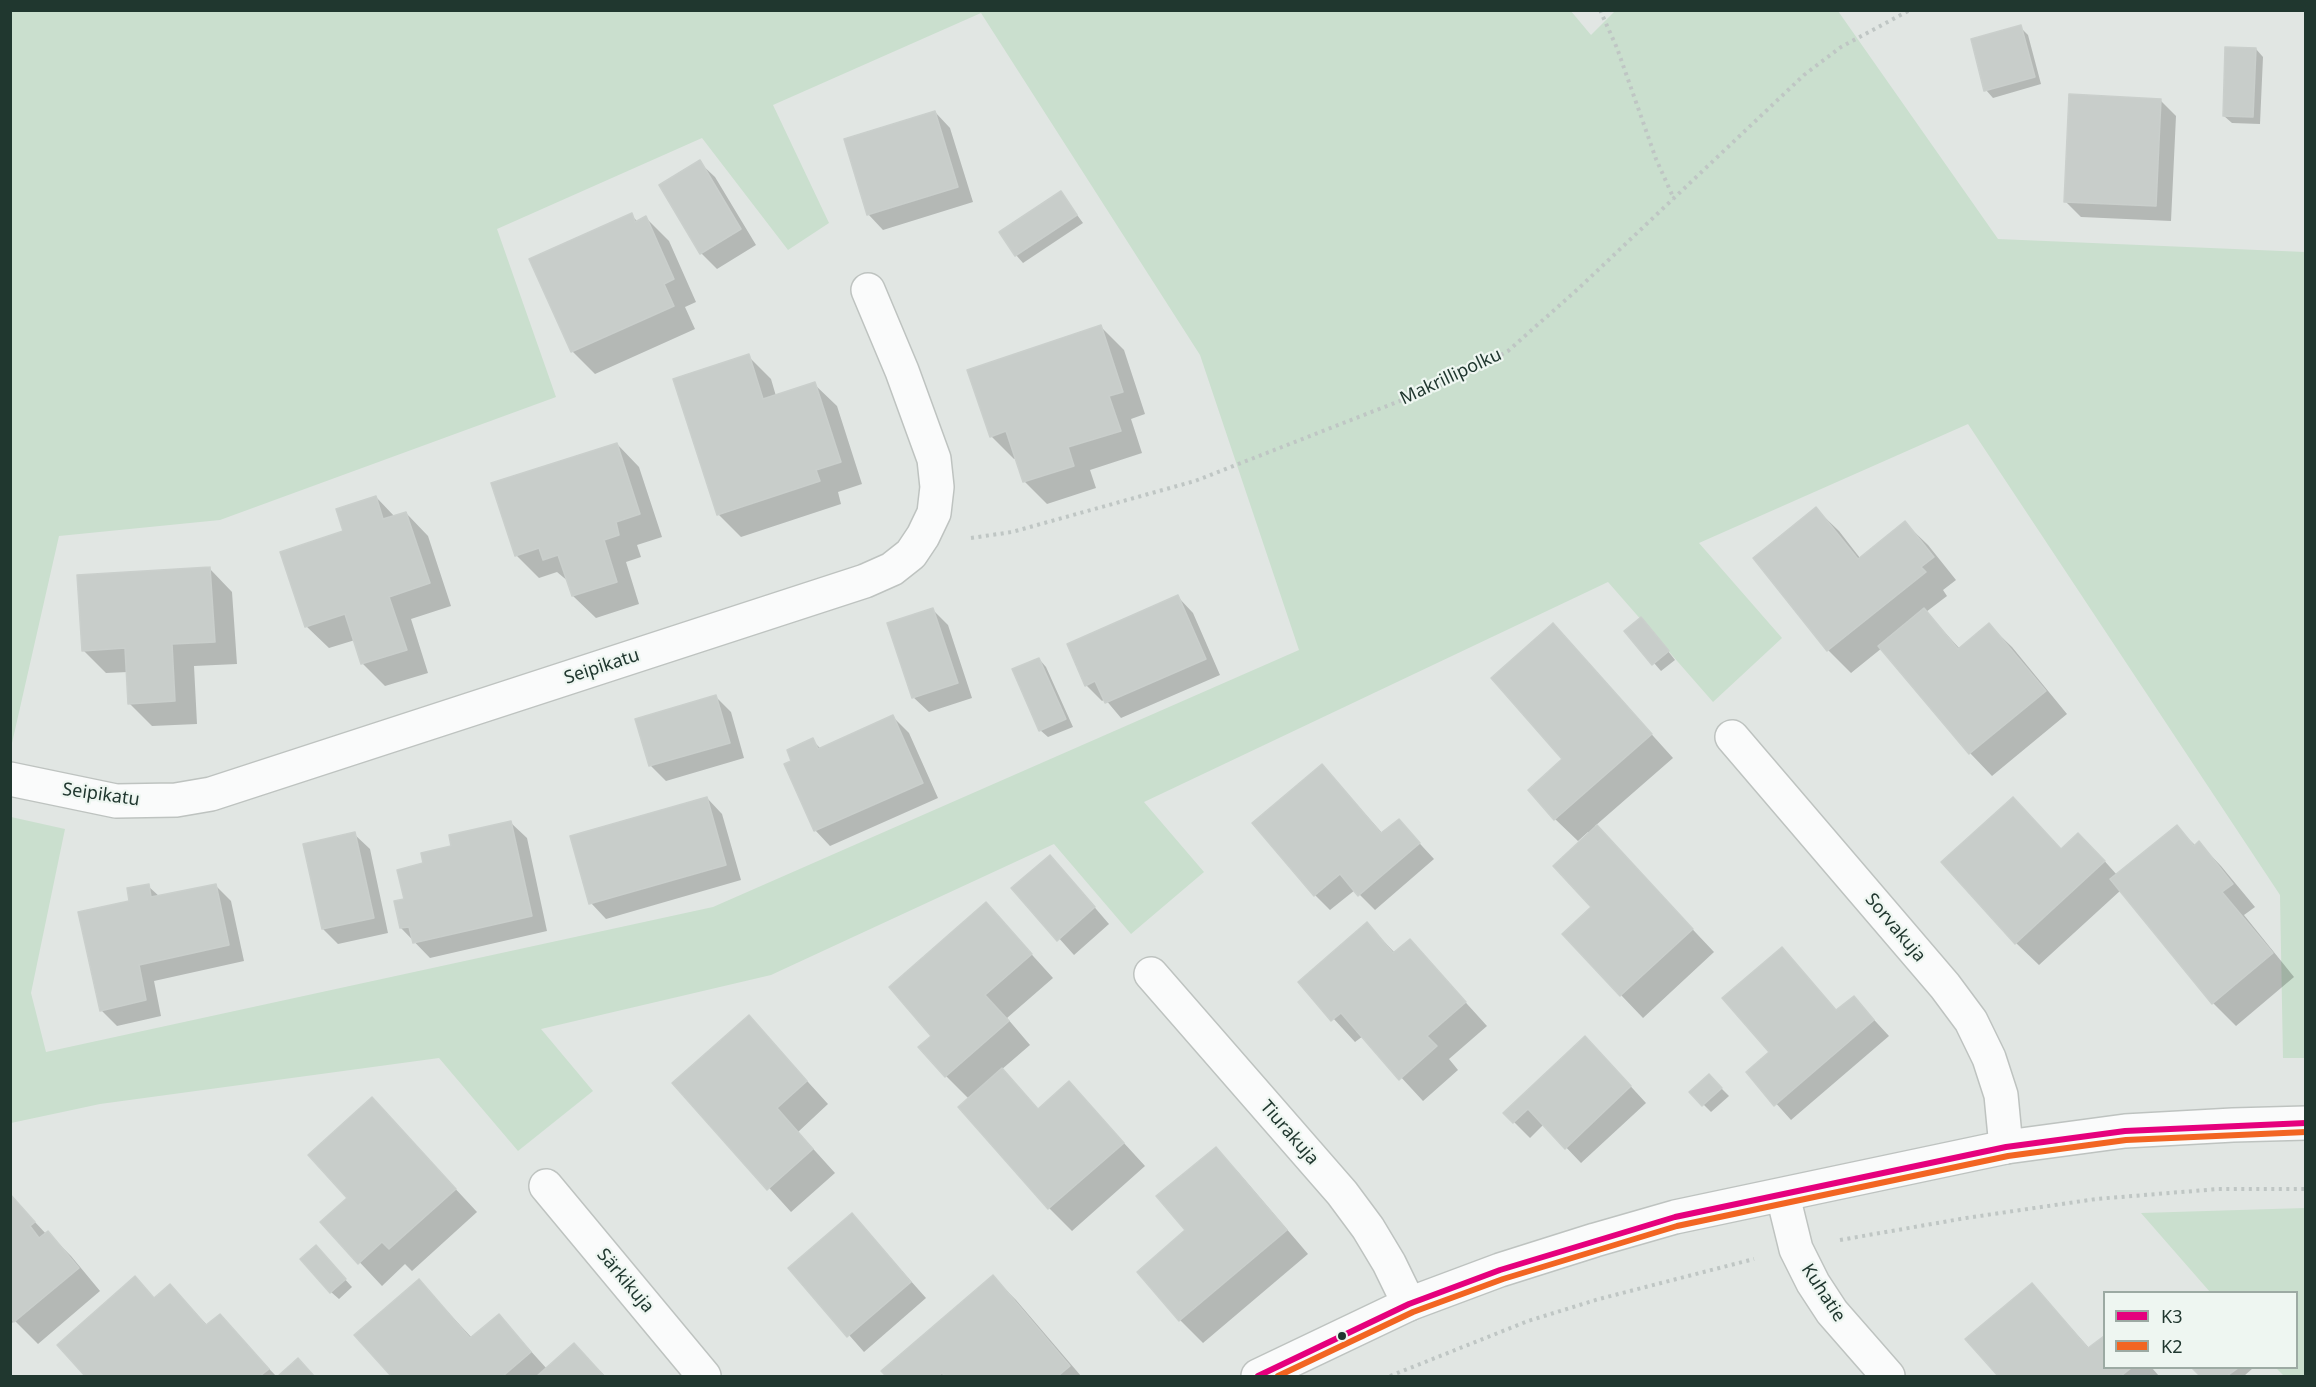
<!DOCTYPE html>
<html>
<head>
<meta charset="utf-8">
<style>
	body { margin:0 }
	#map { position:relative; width:2316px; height:1387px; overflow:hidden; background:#e1e6e3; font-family:"Noto Sans",sans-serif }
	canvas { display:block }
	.frame { position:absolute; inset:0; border:12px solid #20372f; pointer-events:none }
	.legend { position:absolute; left:2103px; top:1291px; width:195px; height:78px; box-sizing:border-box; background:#eef6f1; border:2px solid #9caaa3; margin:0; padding:8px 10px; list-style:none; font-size:18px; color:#20372f }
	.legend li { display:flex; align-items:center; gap:12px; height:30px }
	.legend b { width:30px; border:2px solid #9caaa3 }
</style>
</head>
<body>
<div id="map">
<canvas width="2316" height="1387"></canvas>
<div class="frame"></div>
<ul class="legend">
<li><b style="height:8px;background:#e5007d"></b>K3</li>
<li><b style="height:8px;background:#f26522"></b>K2</li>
</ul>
</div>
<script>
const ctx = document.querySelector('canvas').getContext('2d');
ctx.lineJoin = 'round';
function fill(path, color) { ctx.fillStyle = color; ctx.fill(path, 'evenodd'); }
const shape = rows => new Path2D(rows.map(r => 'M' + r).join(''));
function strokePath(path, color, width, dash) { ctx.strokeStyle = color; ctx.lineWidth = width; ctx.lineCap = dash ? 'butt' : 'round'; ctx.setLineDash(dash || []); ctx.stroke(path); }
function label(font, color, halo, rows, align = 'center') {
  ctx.font = font + ' "Noto Sans",sans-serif'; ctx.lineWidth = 4.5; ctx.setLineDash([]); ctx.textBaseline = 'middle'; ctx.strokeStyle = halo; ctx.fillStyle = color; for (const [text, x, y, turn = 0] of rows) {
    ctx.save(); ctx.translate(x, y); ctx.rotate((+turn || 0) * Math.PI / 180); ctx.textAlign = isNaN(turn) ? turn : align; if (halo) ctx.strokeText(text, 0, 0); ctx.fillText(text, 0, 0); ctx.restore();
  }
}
fill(shape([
	[1570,10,1591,35,1615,11,1838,11,1998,239,2305,252,2305,1058,2283,1058,2280,895,1968,424,1699,543,1782,638,1713,702,1608,582,1144,802,1204,872,1131,934,1054,844,771,975,541,1029,593,1091,518,1151,439,1058,100,1104,11,1123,11,817,65,829,31,993,46,1052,713,907,1299,650,1200,355,981,13,773,105,829,223,788,250,702,138,497,229,556,397,220,520,59,536,12,743,11,742,10,11],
	[2305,1208,2305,1376,2284,1376,2276,1368,2296,1368,2296,1292,2210,1292,2141,1213]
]), '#cadfce');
fill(shape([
	[2020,27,2028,35,2041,84,1993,98,1986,90],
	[2256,49,2263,57,2260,124,2232,123,2224,116],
	[2160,100,2176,116,2171,221,2081,217,2066,202],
	[935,112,950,128,973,202,883,230,868,214],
	[699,162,715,177,756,245,717,269,701,253,661,185],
	[1061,193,1083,223,1023,263,1016,255],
	[631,215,638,222,646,218,669,241,696,302,685,307,695,329,595,374,572,351],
	[1101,327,1124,350,1145,414,1131,419,1142,453,1090,470,1096,488,1047,504,1024,481,1016,458,1014,459,991,436],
	[748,356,771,379,776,396,814,384,837,406,862,484,838,492,841,504,741,537,718,514],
	[617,444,639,467,662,537,637,545,641,557,626,562,639,604,596,618,573,596,569,582,557,572,539,578,516,555],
	[376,497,395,517,406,513,428,536,451,606,411,619,428,673,385,686,363,664,355,640,329,648,306,626,345,532],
	[1816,509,1839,531,1860,558,1905,523,1928,545,1956,580,1943,590,1947,596,1926,612,1960,649,1989,625,2012,647,2067,714,1992,776,1970,753,1882,648,1851,673,1828,650,1755,558],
	[210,569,232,592,237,664,194,666,197,724,152,726,130,704,128,672,106,673,83,650],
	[1178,597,1193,613,1220,675,1121,718,1105,699,1102,701,1086,685],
	[933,610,948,625,972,698,929,712,913,697],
	[1553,625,1673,758,1595,826,1714,952,1643,1018,1621,995,1593,907,1590,834,1588,832,1578,841,1555,819,1564,760],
	[1649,627,1675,660,1661,671,1626,631],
	[1039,659,1046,667,1073,727,1048,737,1040,730],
	[716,697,731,712,744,758,666,781,651,766,637,720],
	[893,717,909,733,938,798,830,846,815,830,793,762,812,740,821,749],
	[1322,766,1383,834,1399,821,1434,859,1375,910,1355,890,1330,910,1315,895],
	[707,798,722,814,741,880,606,919,591,903],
	[511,823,527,838,547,931,430,958,401,928,406,900,425,865,453,848],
	[2176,827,2196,846,2199,843,2221,866,2255,907,2244,915,2294,977,2236,1026,2213,1003,2121,890,2039,965,2016,943,2062,850,2101,857,2117,875],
	[354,834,370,849,388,933,338,944,323,929],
	[1065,873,1109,924,1074,955,1014,888],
	[215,885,231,901,244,961,154,981,161,1016,117,1026,101,1010,131,902,148,886,160,897],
	[986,904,1053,978,1007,1018,1030,1045,1001,1070,1039,1110,1069,1083,1145,1166,1072,1231,1049,1208,969,1099,946,1076,933,1036],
	[1367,924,1395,953,1410,941,1487,1026,1449,1059,1458,1070,1423,1101,1363,1036,1355,1042,1300,982],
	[1782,950,1837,1011,1854,998,1889,1036,1791,1120,1748,1072,1771,1052],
	[749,1017,828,1104,798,1132,835,1173,791,1212,674,1083],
	[1601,1054,1646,1103,1581,1163,1544,1124,1530,1138,1505,1113],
	[1709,1076,1729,1096,1711,1112,1691,1092],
	[372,1099,477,1212,412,1271,405,1264,382,1286,322,1222,349,1198],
	[1215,1149,1238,1172,1308,1254,1203,1343,1180,1320,1139,1272,1188,1230],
	[10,1195,47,1235,48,1233,71,1256,100,1291,38,1344,15,1321,10,1324],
	[852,1215,926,1298,864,1352,790,1268],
	[323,1255,352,1287,339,1299,331,1292],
	[993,1277,1016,1300,1081,1376,888,1376,883,1371],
	[134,1278,155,1299,170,1286,208,1326,219,1316,276,1376,87,1376,59,1345],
	[419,1281,472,1338,499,1316,547,1369,574,1345,605,1376,393,1376,357,1335],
	[2032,1285,2090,1349,2104,1339,2104,1368,2152,1368,2159,1376,2000,1376,1968,1339],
	[2194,1368,2253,1368,2244,1376,2202,1376]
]), '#0003');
const building = shape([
	[2021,25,2035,77,1984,91,1971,39,2021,25],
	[2225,47,2256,48,2253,117,2223,116,2225,47],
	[2069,94,2161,99,2156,206,2064,202,2069,94],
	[935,111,958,187,867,215,844,139,935,111],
	[700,160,741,229,700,254,659,185,700,160],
	[1061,191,1077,215,1015,256,999,232,1061,191],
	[632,213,635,222,646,216,674,279,664,284,674,306,571,352,529,259,632,213],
	[1101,325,1123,392,1109,396,1121,431,1068,447,1074,466,1023,482,1006,431,990,437,967,370,1101,325],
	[749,354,763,399,815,382,841,462,816,470,820,481,717,515,673,379,749,354],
	[617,443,640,514,616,522,619,535,604,540,617,582,572,596,558,555,543,560,539,548,515,556,491,483,617,443],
	[376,496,383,519,406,512,430,583,389,597,407,650,361,664,345,614,305,627,280,552,343,531,336,509,376,496],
	[1816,507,1858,559,1905,521,1934,557,1921,567,1926,572,1827,651,1753,558,1816,507],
	[210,567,215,642,172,644,175,701,128,704,125,648,82,651,77,575,210,567],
	[1178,595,1206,659,1105,703,1095,681,1085,686,1067,644,1178,595],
	[933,608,958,683,912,698,887,623,933,608],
	[1924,608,1958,649,1989,623,2046,691,1969,754,1878,646,1924,608],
	[1641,617,1669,651,1652,665,1624,631,1641,617],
	[1553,623,1652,734,1554,820,1528,790,1562,759,1491,678,1553,623],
	[1039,658,1066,719,1039,731,1012,669,1039,658],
	[716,695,730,743,649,766,635,719,716,695],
	[893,715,923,783,814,831,784,764,791,761,787,750,813,738,818,749,893,715],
	[1322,764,1381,833,1399,819,1420,843,1358,896,1340,874,1314,896,1252,823,1322,764],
	[707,797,726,865,589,904,570,836,707,797],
	[2013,797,2061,849,2078,833,2105,861,2015,944,1941,862,2013,797],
	[511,821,532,916,413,943,409,927,400,928,394,901,404,899,397,870,423,863,421,853,451,846,449,835,511,821],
	[1597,825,1693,929,1620,996,1562,934,1591,907,1553,866,1597,825],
	[2177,825,2194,846,2199,841,2233,884,2222,892,2273,953,2212,1004,2110,879,2177,825],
	[355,832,374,918,322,929,303,844,355,832],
	[1050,855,1095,907,1057,941,1011,888,1050,855],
	[149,884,151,897,216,884,229,945,139,965,146,1000,100,1011,78,912,129,901,127,888,149,884],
	[986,902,1032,954,985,995,1009,1021,945,1077,918,1047,931,1036,889,987,986,902],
	[1367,922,1393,953,1410,939,1466,1002,1427,1036,1437,1046,1399,1080,1341,1013,1331,1021,1298,982,1367,922],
	[1782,947,1836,1010,1854,996,1874,1020,1774,1106,1746,1072,1769,1052,1722,998,1782,947],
	[749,1015,807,1081,777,1108,813,1149,767,1190,672,1083,749,1015],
	[1585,1036,1631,1086,1565,1149,1528,1109,1513,1123,1503,1113,1585,1036],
	[1002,1068,1038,1109,1069,1081,1124,1143,1048,1209,958,1107,1002,1068],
	[1709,1074,1722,1088,1702,1106,1689,1092,1709,1074],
	[372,1097,456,1189,389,1249,382,1242,358,1264,320,1222,347,1198,308,1155,372,1097],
	[1216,1147,1287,1230,1179,1321,1137,1272,1185,1230,1156,1196,1216,1147],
	[10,1194,35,1222,30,1226,39,1238,48,1231,79,1268,14,1322,10,1318,10,1194],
	[852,1213,911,1282,847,1337,788,1268,852,1213],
	[316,1245,346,1279,330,1293,300,1259,316,1245],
	[993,1275,1070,1366,1058,1376,945,1376,942,1373,938,1376,886,1376,881,1371,993,1275],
	[135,1276,154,1298,170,1284,206,1325,220,1314,269,1369,260,1376,85,1376,57,1345,135,1276],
	[419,1279,470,1338,499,1314,531,1352,503,1376,391,1376,354,1335,419,1279],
	[2032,1283,2088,1348,2104,1336,2104,1368,2131,1368,2121,1376,1998,1376,1965,1339,2032,1283],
	[574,1343,604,1376,537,1376,574,1343],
	[298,1358,314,1376,278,1376,298,1358],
	[2192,1368,2238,1368,2227,1376,2200,1376,2192,1368]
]);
fill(building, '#c8cdca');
strokePath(building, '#cacfcc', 1.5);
const minor = shape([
	[1732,737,1945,986,1971,1021,1989,1058,2001,1095,2006,1147],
	[10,779,116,801,176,800,211,794,865,581,892,569,911,554,923,536,934,513,937,487,934,459,902,371,868,290],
	[1151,974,1342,1193,1368,1228,1389,1263,1409,1304],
	[546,1186,704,1376],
	[1783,1196,1796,1249,1813,1283,1832,1312,1888,1376]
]);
const tertiary = shape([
	[1258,1376,1409,1304,1500,1270,1595,1240,1675,1217,2006,1147,2125,1131,2233,1125,2306,1123]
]);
strokePath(minor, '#bec3c0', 36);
strokePath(tertiary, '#bec3c0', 36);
strokePath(shape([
	[1600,10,1617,48,1656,159,1674,199],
	[971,538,1012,532,1195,481,1461,377,1508,351,1579,288,1804,75,1841,47,1910,10],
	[1840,1240,1966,1218,2096,1199,2218,1189,2306,1189],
	[1390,1376,1528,1321,1599,1299,1754,1259]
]), '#bfc6c4', 4, [3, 4.5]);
strokePath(minor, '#fafbfb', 33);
strokePath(tertiary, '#fafbfb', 33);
strokePath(shape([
	[1258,1376,1409,1304,1500,1270,1675,1217,2006,1147,2125,1131,2306,1123]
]), '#e5007d', 6);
strokePath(shape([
	[1278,1376,1413,1312,1503,1279,1677,1226,2008,1156,2126,1140,2306,1132]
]), '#f26522', 6);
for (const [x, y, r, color] of [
	[1342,1336,5,"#20372f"]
]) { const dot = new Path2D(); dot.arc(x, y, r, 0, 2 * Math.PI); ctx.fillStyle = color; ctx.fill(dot); strokePath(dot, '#eef6f1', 2); }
label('18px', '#20372f', '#eef6f1', [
	["Makrillipolku",1451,377,-25],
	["Seipikatu",602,667,-18],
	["Seipikatu",101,795,8],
	["Sorvakuja",1895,928,50],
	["Tiurakuja",1289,1133,49],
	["Särkikuja",625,1281,50],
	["Kuhatie",1823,1293,57]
]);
</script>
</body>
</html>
